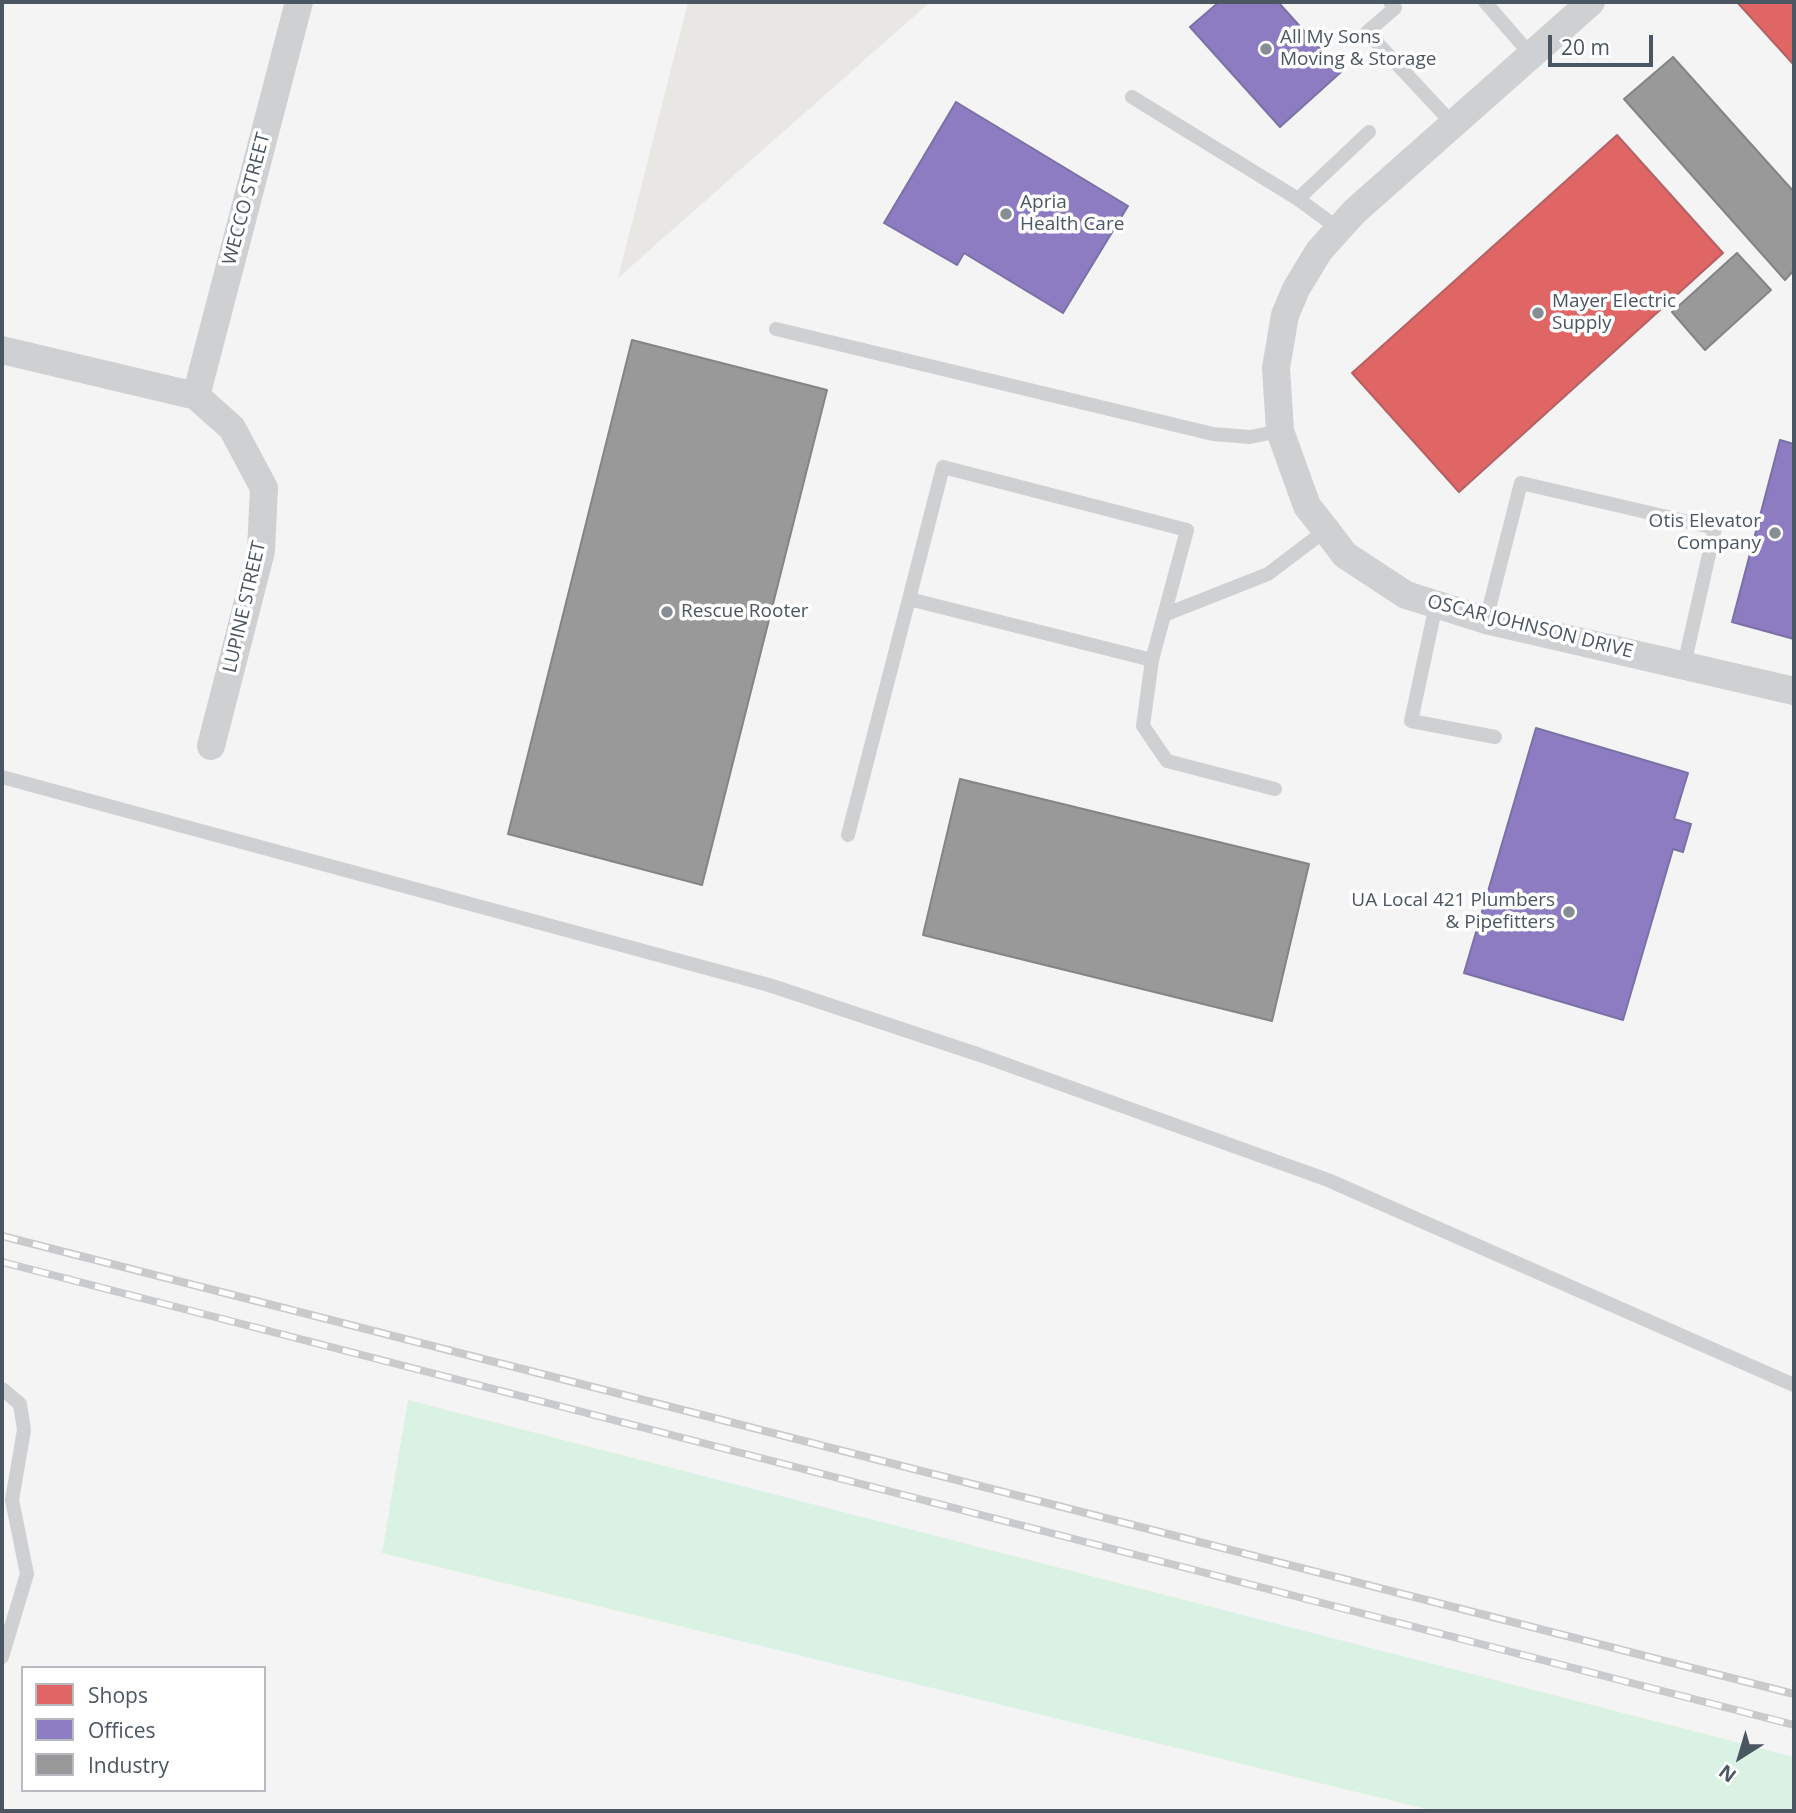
<!DOCTYPE html>
<html>
<head>
<meta charset="utf-8">
<style>
	body { margin:0 }
	#map { position:relative; width:1796px; height:1813px; overflow:hidden; background:#f4f4f4; font-family:"Open Sans",sans-serif }
	canvas { display:block }
	.frame { position:absolute; inset:0; border:4px solid #4a5661; pointer-events:none }
	.legend { position:absolute; left:21px; top:1666px; width:245px; height:126px; box-sizing:border-box; background:#fff; border:2px solid #b7bbc0; margin:0; padding:9px 12px; list-style:none; font-size:21px; color:#4a5661 }
	.legend li { display:flex; align-items:center; gap:14px; height:35px }
	.legend b { width:35px; border:2px solid #b7bbc0 }
	.north { position:absolute; left:1705px; top:1722px; width:70px; height:70px; -webkit-text-stroke:5px #fff; paint-order:stroke; rotate:217deg; font-size:19px; font-weight:700; line-height:28px; text-align:center; color:#4a5661 }
	.north::after { content:''; display:block; margin:auto; width:24px; height:32px; background:#4a5661; clip-path:polygon(50% 0,100% 100%,50% 72%,0 100%) }
	.scale { position:absolute; left:1548px; top:35px; width:105px; height:32px; box-sizing:border-box; border:4px solid #4a5661; border-top:0; padding-left:9px; font-size:21px; line-height:24px; white-space:nowrap; color:#4a5661; -webkit-text-stroke:5px #fff; paint-order:stroke }
</style>
</head>
<body>
<div id="map">
<canvas width="1796" height="1813"></canvas>
<div class="frame"></div>
<ul class="legend">
<li><b style="height:19px;background:#e06666"></b>Shops</li>
<li><b style="height:19px;background:#8e7cc3"></b>Offices</li>
<li><b style="height:19px;background:#999"></b>Industry</li>
</ul>
<div class="north">N</div>
<div class="scale">20 m</div>
</div>
<script>
const ctx = document.querySelector('canvas').getContext('2d');
ctx.lineJoin = 'round';
function fill(path, color) { ctx.fillStyle = color; ctx.fill(path, 'evenodd'); }
const shape = rows => new Path2D(rows.map(r => 'M' + r).join(''));
function strokePath(path, color, width, dash) { ctx.strokeStyle = color; ctx.lineWidth = width; ctx.lineCap = dash ? 'butt' : 'round'; ctx.setLineDash(dash || []); ctx.stroke(path); }
function label(font, color, halo, rows, align = 'center') {
  ctx.font = font + ' "Open Sans",sans-serif'; ctx.lineWidth = 7; ctx.setLineDash([]); ctx.textBaseline = 'middle'; ctx.strokeStyle = halo; ctx.fillStyle = color; for (const [text, x, y, turn = 0] of rows) {
    ctx.save(); ctx.translate(x, y); ctx.rotate((+turn || 0) * Math.PI / 180); ctx.textAlign = isNaN(turn) ? turn : align; if (halo) ctx.strokeText(text, 0, 0); ctx.fillText(text, 0, 0); ctx.restore();
  }
}
fill(shape([
	[688,2,930,2,618,278]
]), '#e8e7e3');
fill(shape([
	[408,1400,1794,1757,1794,1811,1434,1811,382,1553]
]), '#d9f2e3');
const shops = shape([
	[1737,2,1794,2,1794,65,1737,2],
	[1617,135,1723,253,1459,492,1352,373,1617,135]
]);
fill(shops, '#e06666');
strokePath(shops, '#b36164', 2);
const offices = shape([
	[1219,2,1278,2,1341,72,1280,127,1190,27,1219,2],
	[956,102,1128,206,1063,313,964,253,957,265,884,223,956,102],
	[1780,440,1794,444,1794,639,1732,622,1780,440],
	[1536,728,1688,773,1674,819,1691,824,1683,852,1673,849,1623,1020,1464,973,1536,728]
]);
fill(offices, '#8e7cc3');
strokePath(offices, '#7a71a6', 2);
const industry = shape([
	[1673,57,1794,192,1794,270,1785,280,1624,99,1673,57],
	[1737,253,1771,290,1705,350,1672,312,1737,253],
	[632,340,827,390,702,885,508,834,632,340],
	[960,779,1309,864,1272,1021,923,935,960,779]
]);
fill(industry, '#999');
strokePath(industry, '#818588', 2);
strokePath(shape([
	[1390,2,1395,8,1367,32,1453,124],
	[1485,2,1531,55],
	[1132,97,1298,199,1339,229],
	[1298,199,1369,132],
	[776,329,1213,434,1250,437,1280,431],
	[909,599,943,467,1187,530,1152,660,1143,726,1167,761,1275,789],
	[1436,605,1411,721,1495,737],
	[1164,615,1268,574,1326,530],
	[1486,620,1521,483,1715,528,1684,665],
	[2,777,769,985,980,1055,1328,1180,1794,1385],
	[848,835,909,599,1152,660],
	[2,1389,20,1404,24,1430,12,1500,27,1574,2,1657]
]), '#ced0d2', 14);
strokePath(shape([
	[1591,2,1354,212,1319,251,1296,289,1285,315,1276,368,1280,431,1307,506,1326,530,1345,555,1406,595,1486,620,1794,691],
	[2,350,196,396,232,428,264,488,261,551,211,746],
	[196,396,299,2]
]), '#ced0d2', 28);
const rail = shape([
	[2,1236,1794,1694],
	[2,1262,1794,1725]
]);
strokePath(rail, '#c9cacc', 8);
strokePath(rail, '#fff', 5, [16]);
for (const [x, y, r, color] of [
	[1266,49,7,"#868d94"],
	[1006,214,7,"#868d94"],
	[1538,313,7,"#868d94"],
	[1775,533,7,"#868d94"],
	[667,612,7,"#868d94"],
	[1569,912,7,"#868d94"]
]) { const dot = new Path2D(); dot.arc(x, y, r, 0, 2 * Math.PI); ctx.fillStyle = color; ctx.fill(dot); strokePath(dot, '#fff', 2.5); }
label('19px', '#4a5661', '#fff', [
	["All My Sons",1280,38],
	["Moving & Storage",1280,60],
	["Apria",1020,203],
	["Health Care",1020,225],
	["Mayer Electric",1552,302],
	["Supply",1552,324],
	["Otis Elevator",1761,522,"right"],
	["Company",1761,544,"right"],
	["Rescue Rooter",681,612],
	["UA Local 421 Plumbers",1555,901,"right"],
	["& Pipefitters",1555,923,"right"]
], 'left');
label('19px', '#4a5661', '#fff', [
	["WECCO STREET",247,199,-75],
	["LUPINE STREET",245,607,-77],
	["OSCAR JOHNSON DRIVE",1530,627,14]
]);
</script>
</body>
</html>
